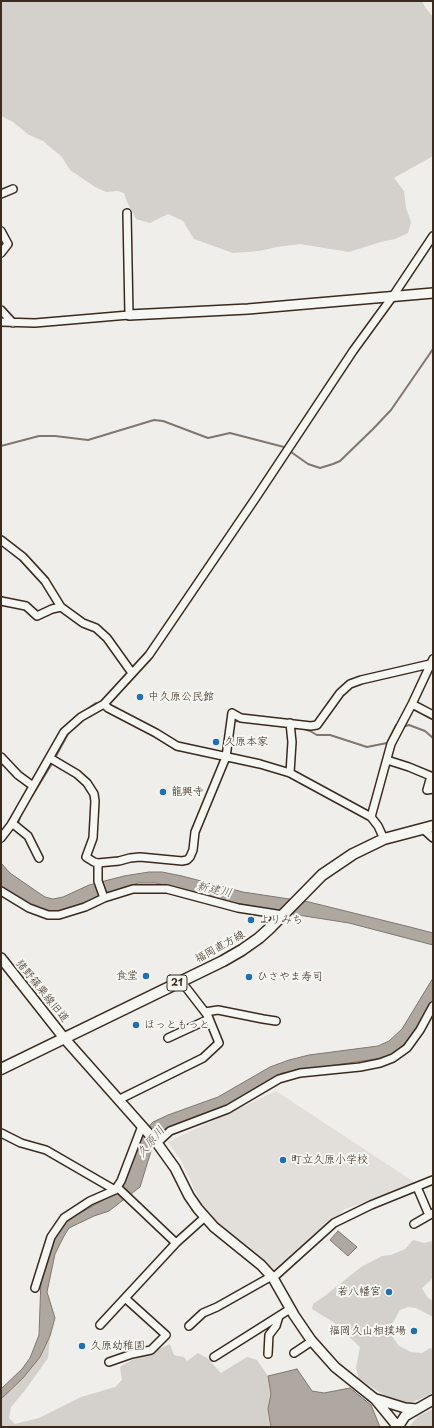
<!DOCTYPE html>
<html>
<head>
<meta charset="utf-8">
<style>
	body { margin:0 }
	#map { position:relative; width:434px; height:1428px; overflow:hidden; background:#efeeea; font-family:"Playpen Sans",sans-serif }
	canvas { display:block }
	.frame { position:absolute; inset:0; border:2px solid #3b2a1e; pointer-events:none }
</style>
</head>
<body>
<div id="map">
<canvas width="434" height="1428"></canvas>
<div class="frame"></div>
</div>
<script>
const ctx = document.querySelector('canvas').getContext('2d');
ctx.lineJoin = 'round';
function fill(path, color) { ctx.fillStyle = color; ctx.fill(path, 'evenodd'); }
const shape = rows => new Path2D(rows.map(r => 'M' + r).join(''));
function strokePath(path, color, width, dash) { ctx.strokeStyle = color; ctx.lineWidth = width; ctx.lineCap = dash ? 'butt' : 'round'; ctx.setLineDash(dash || []); ctx.stroke(path); }
function label(font, color, halo, rows, align = 'center') {
  ctx.font = font + ' "Playpen Sans","Klee One",sans-serif'; ctx.lineWidth = 4; ctx.setLineDash([]); ctx.textBaseline = 'middle'; ctx.strokeStyle = halo; ctx.fillStyle = color; for (const [text, x, y, turn = 0] of rows) {
    ctx.save(); ctx.translate(x, y); ctx.rotate((+turn || 0) * Math.PI / 180); ctx.textAlign = isNaN(turn) ? turn : align; if (halo) ctx.strokeText(text, 0, 0); ctx.fillText(text, 0, 0); ctx.restore();
  }
}
fill(shape([
	[276,1091,417,1184,345,1209,276,1271,246,1245,213,1220,202,1206,181,1160,168,1142]
]), '#e2dfdb');
fill(shape([
	[1,1,422,1,425,7,433,17,433,156,394,178,404,191,406,208,411,222,408,233,395,239,381,242,349,252,300,244,277,247,259,251,233,253,194,239,183,221,168,214,150,223,136,219,128,204,124,193,118,191,106,192,95,187,70,170,62,157,43,141,29,135,13,122,1,116],
	[413,1240,424,1243,433,1241,433,1278,422,1288,427,1297,433,1301,433,1317,416,1308,408,1307,400,1310,391,1326,389,1332,399,1346,411,1352,422,1353,430,1348,433,1349,433,1393,418,1400,409,1403,401,1402,384,1395,359,1379,356,1368,360,1347,333,1322,312,1309,313,1304,326,1295,361,1267,382,1256,391,1255,405,1249],
	[50,1336,48,1358,26,1389,11,1407,9,1418,15,1424,39,1418,81,1397,115,1387,122,1380,120,1367,130,1361,170,1344,174,1355,184,1357,187,1361,198,1353,207,1358,221,1373,247,1357,257,1360,268,1376,271,1394,268,1409,271,1427,1,1427,1,1398,23,1378],
	[433,1409,433,1427,409,1427,418,1416]
]), '#d4d1cc');
const water = shape([
	[1,863,10,873,39,893,45,897,53,899,63,897,89,885,124,876,149,872,162,872,182,876,243,892,309,902,410,927,433,933,433,945,349,923,298,915,210,898,156,883,138,883,55,913,36,909,1,887,1,863],
	[433,978,433,1002,412,1037,392,1055,375,1059,282,1073,231,1104,168,1129,162,1134,152,1148,140,1187,109,1211,94,1216,69,1228,64,1236,55,1254,47,1292,55,1318,50,1336,40,1357,23,1378,1,1399,1,1389,22,1369,30,1358,39,1335,41,1279,54,1238,63,1224,73,1217,114,1194,120,1189,125,1182,141,1135,153,1122,168,1115,218,1097,270,1067,289,1060,309,1055,378,1046,389,1041,402,1029,433,978],
	[338,1231,357,1247,348,1256,330,1240,338,1231],
	[297,1369,312,1391,324,1393,350,1388,371,1405,380,1427,271,1427,268,1409,271,1394,268,1376,297,1369]
]);
fill(water, '#afa8a1');
strokePath(water, '#81766d', 1);
strokePath(shape([
	[1,446,39,436,55,436,88,440,154,420,163,421,208,438,230,433,284,447,308,464,320,468,333,464,340,461,373,429,391,410,433,349],
	[80,714,96,703,99,705],
	[234,721,249,722],
	[402,727,409,725,425,731,433,738],
	[301,728,310,731,317,735,330,735,367,747,387,743,396,725,398,726],
	[150,734,176,750,191,752],
	[55,758,69,732],
	[32,796,53,762],
	[18,823,21,815]
]), '#81766d', 2);
const street = shape([
	[1,194,13,189],
	[1,231,8,244,1,253],
	[1,310,13,323],
	[1,322,35,323,129,315,127,213],
	[1,540,23,557,45,581,61,607,83,623,96,628,107,638,132,673],
	[1,601,26,606,37,616,52,609,61,607],
	[104,704,108,708,156,733,177,746,260,764,290,773,371,817,378,826,384,839],
	[412,704,433,715],
	[290,723,292,742,290,773],
	[1,757,18,775,33,786],
	[50,758,77,774,87,783,94,794,95,801,93,838,86,857,94,862,98,863,119,861,130,858,140,857,182,861,187,860,190,857,193,850,195,832,226,757,232,713,241,718,311,726,317,725,340,693,350,684,361,680,430,664],
	[387,760,409,767,433,777],
	[431,776,427,790,433,789],
	[371,817,391,744,412,704,433,659],
	[12,823,28,836,39,858],
	[423,829,433,838],
	[1,838,11,825,64,732,81,717,104,704,149,655,257,496,353,351,393,296,433,236],
	[98,863,98,881,104,898],
	[1,891,29,908,48,915,59,915,85,907,104,898,133,889,167,889,238,908,283,915],
	[205,1012,218,1010,263,1019,276,1021],
	[168,1038,209,1019],
	[118,1100,203,1058,219,1043,208,1016,181,981],
	[1,1133,21,1143,46,1150,115,1190],
	[157,1143,170,1131,228,1109,279,1079,300,1073,360,1067,380,1063,393,1058,407,1048,420,1030,433,1006],
	[117,1187,176,1243],
	[417,1187,429,1215],
	[414,1224,433,1213],
	[273,1278,334,1223,371,1205,433,1180],
	[35,1288,51,1237,64,1218,90,1201,115,1190,121,1181,142,1126],
	[100,1325,176,1243,205,1217],
	[189,1326,203,1313,217,1307,272,1276],
	[294,1353,312,1341],
	[268,1354,269,1335,276,1326,279,1316],
	[214,1357,290,1309],
	[109,1362,132,1354,151,1350,166,1335,125,1298]
]);
const secondary = shape([
	[129,315,248,309,433,293],
	[1,958,64,1038,157,1143,175,1168,189,1196,198,1209,214,1227,261,1265,273,1278,294,1315,311,1340,335,1367,375,1399,398,1427],
	[376,1399,405,1408,417,1409],
	[398,1427,405,1416,433,1400]
]);
const primary = shape([
	[1,1069,223,961,242,950,259,938,269,929,322,875,353,854,384,839,433,826]
]);
strokePath(street, '#3b2a1e', 10);
strokePath(secondary, '#3b2a1e', 12);
strokePath(primary, '#3b2a1e', 13);
strokePath(street, '#f6f6f2', 7);
strokePath(secondary, '#f6f6f2', 9);
strokePath(primary, '#f6f6f2', 10);
for (const [x, y, r, color] of [
	[140,697,4,"#1f6fb2"],
	[216,742,4,"#1f6fb2"],
	[163,792,4,"#1f6fb2"],
	[251,920,4,"#1f6fb2"],
	[146,976,4,"#1f6fb2"],
	[249,977,4,"#1f6fb2"],
	[136,1025,4,"#1f6fb2"],
	[283,1160,4,"#1f6fb2"],
	[389,1292,4,"#1f6fb2"],
	[414,1331,4,"#1f6fb2"],
	[82,1346,4,"#1f6fb2"]
]) { const dot = new Path2D(); dot.arc(x, y, r, 0, 2 * Math.PI); ctx.fillStyle = color; ctx.fill(dot); strokePath(dot, '#f6f6f2', 1.5); }
for (const [x, y, w] of [
	[177,983,20]
]) { const box = new Path2D(); box.roundRect(x - w / 2, y - 8, w, 16, 3); ctx.fillStyle = '#f6f6f2'; ctx.fill(box); strokePath(box, '#3b2a1e', 1); }
label('bold 10px', '#3b2a1e', null, [
	["21",177,983]
]);
label('11px', '#3b2a1e', '#f6f6f2', [
	["中久原公民館",148,697],
	["久原本家",224,742],
	["龍興寺",171,792],
	["よりみち",259,920],
	["食堂",138,976,"right"],
	["ひさやま寿司",257,977],
	["ほっともっと",144,1025],
	["町立久原小学校",291,1160],
	["若八幡宮",381,1292,"right"],
	["福岡久山相撲場",406,1331,"right"],
	["久原幼稚園",90,1346]
], 'left');
label('11px', '#3b2a1e', '#f6f6f2', [
	["福岡直方線",220,947,-29],
	["猪野篠栗線旧道",42,991,51]
]);
label('italic 12px', '#64564c', '#f6f6f2', [
	["新建川",214,890,12],
	["久原川",151,1142,-50]
]);
</script>
</body>
</html>
